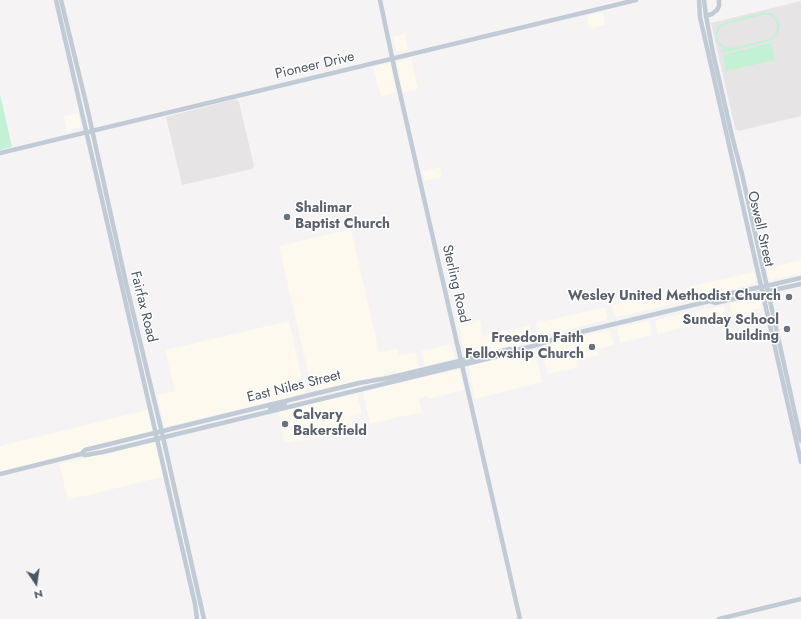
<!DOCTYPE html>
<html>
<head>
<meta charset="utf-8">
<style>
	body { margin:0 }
	#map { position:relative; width:801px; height:619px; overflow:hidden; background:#f5f3f3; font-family:Jost,sans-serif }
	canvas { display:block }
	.north { position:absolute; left:16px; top:563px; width:40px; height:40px; -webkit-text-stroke:3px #fff; paint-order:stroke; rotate:167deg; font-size:11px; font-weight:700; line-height:16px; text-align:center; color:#4a5661 }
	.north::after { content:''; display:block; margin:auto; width:14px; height:18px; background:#4a5661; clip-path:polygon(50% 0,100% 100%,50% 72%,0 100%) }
</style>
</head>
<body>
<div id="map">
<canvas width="801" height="619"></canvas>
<div class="north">N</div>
</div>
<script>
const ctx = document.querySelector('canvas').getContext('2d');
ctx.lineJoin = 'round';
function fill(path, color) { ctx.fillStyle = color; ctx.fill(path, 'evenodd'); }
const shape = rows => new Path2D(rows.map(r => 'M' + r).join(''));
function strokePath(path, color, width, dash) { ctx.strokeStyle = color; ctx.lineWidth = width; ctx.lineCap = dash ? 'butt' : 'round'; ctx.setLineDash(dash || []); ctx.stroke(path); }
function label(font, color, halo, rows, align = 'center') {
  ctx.font = font + ' Jost,sans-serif'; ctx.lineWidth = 3; ctx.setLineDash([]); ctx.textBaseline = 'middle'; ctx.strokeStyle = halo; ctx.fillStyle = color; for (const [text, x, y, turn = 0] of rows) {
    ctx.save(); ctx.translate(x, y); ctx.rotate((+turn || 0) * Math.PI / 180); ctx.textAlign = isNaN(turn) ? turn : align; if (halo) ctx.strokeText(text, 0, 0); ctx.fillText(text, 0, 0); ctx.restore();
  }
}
fill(shape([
	[603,12,605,25,589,29,587,17,589,15],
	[405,34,408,49,397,51,396,50,393,37],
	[411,58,418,89,403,92,397,63,399,61],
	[388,63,390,64,396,92,381,96,373,67],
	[78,113,81,127,67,131,64,116],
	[440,167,442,177,424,181,422,172],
	[351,229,379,352,398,348,399,355,416,352,419,364,419,368,396,374,395,371,384,374,384,375,313,391,312,390,279,246],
	[801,260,801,274,770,280,769,279,767,268],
	[754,272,756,281,754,284,692,299,690,298,687,287],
	[680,289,683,299,681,302,617,317,614,316,612,305],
	[757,297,760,298,762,308,733,316,730,306,731,303],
	[722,306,724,307,726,317,696,324,694,315,694,312],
	[605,307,607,317,605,320,541,336,538,334,536,323],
	[686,313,689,326,658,334,655,321,656,320],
	[480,320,483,336,529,325,533,341,466,357,460,326],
	[289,321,305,391,305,394,165,427,157,395,175,391,165,350],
	[648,321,650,323,652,335,620,343,617,328],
	[610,330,614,345,598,349,599,355,584,359,579,337],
	[572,339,579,367,548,374,542,348],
	[451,344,455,358,425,366,421,351],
	[535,350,542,382,475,399,469,369,469,366],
	[457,370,460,371,464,390,428,399,427,396,419,398,422,412,370,424,363,393,364,391],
	[356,393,357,394,362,414,351,417,353,428,300,442,300,440,285,443,278,412],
	[150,409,157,435,0,473,0,446],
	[158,440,166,476,68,500,59,464]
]), '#fdf9ef');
fill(shape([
	[801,1,801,116,738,131,735,128,711,23],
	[236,99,239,102,254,166,252,169,182,185,166,117]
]), '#e6e4e5');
fill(shape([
	[764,12,772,14,778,20,780,25,779,30,775,37,769,41,722,53,721,50,725,49,718,44,715,35,716,31,719,25,726,22],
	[762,15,769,15,773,18,776,21,777,29,773,37,768,39,732,48,725,47,719,43,717,37,717,33,720,28,723,25],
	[771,43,775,60,726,71,723,55],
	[0,94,12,147,0,150]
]), '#c3f1d5');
strokePath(shape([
	[56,0,195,604,197,619],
	[61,0,87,107,126,283,163,437,204,619],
	[380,0,396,76,520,619],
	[699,0,700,17,801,462],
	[704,0,706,16,713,53,732,136,742,174,801,441],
	[706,16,712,14,717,10,719,6,719,0],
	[0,153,636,0],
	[710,301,715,303,801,284],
	[270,408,281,405,285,403],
	[81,454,85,450,359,383,388,378,510,349,513,351],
	[0,474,81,454,86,455,103,452,511,353,513,351,537,345,560,337,710,301,713,297,756,288,766,286,801,278],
	[719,619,801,599]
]), '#c1cbd6', 4.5);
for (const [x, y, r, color] of [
	[287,217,4,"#6b7280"],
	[789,297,4,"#6b7280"],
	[787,329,4,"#6b7280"],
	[592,347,4,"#6b7280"],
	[285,424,4,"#6b7280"]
]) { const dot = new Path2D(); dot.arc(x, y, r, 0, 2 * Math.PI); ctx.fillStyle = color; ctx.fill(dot); strokePath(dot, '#fff', 1.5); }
label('14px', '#4a5661', '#fff', [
	["Pioneer Drive",315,66,-13],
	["Oswell Street",760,229,77],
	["Sterling Road",455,284,77],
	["Fairfax Road",143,307,76],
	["East Niles Street",294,387,-14]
]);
label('bold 14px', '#5b616d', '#fff', [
	["Shalimar",295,209,"left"],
	["Baptist Church",295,225,"left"],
	["Wesley United Methodist Church",781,297],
	["Sunday School",779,321],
	["building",779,337],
	["Freedom Faith",584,339],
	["Fellowship Church",584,355],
	["Calvary",293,416,"left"],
	["Bakersfield",293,432,"left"]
], 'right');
</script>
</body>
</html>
